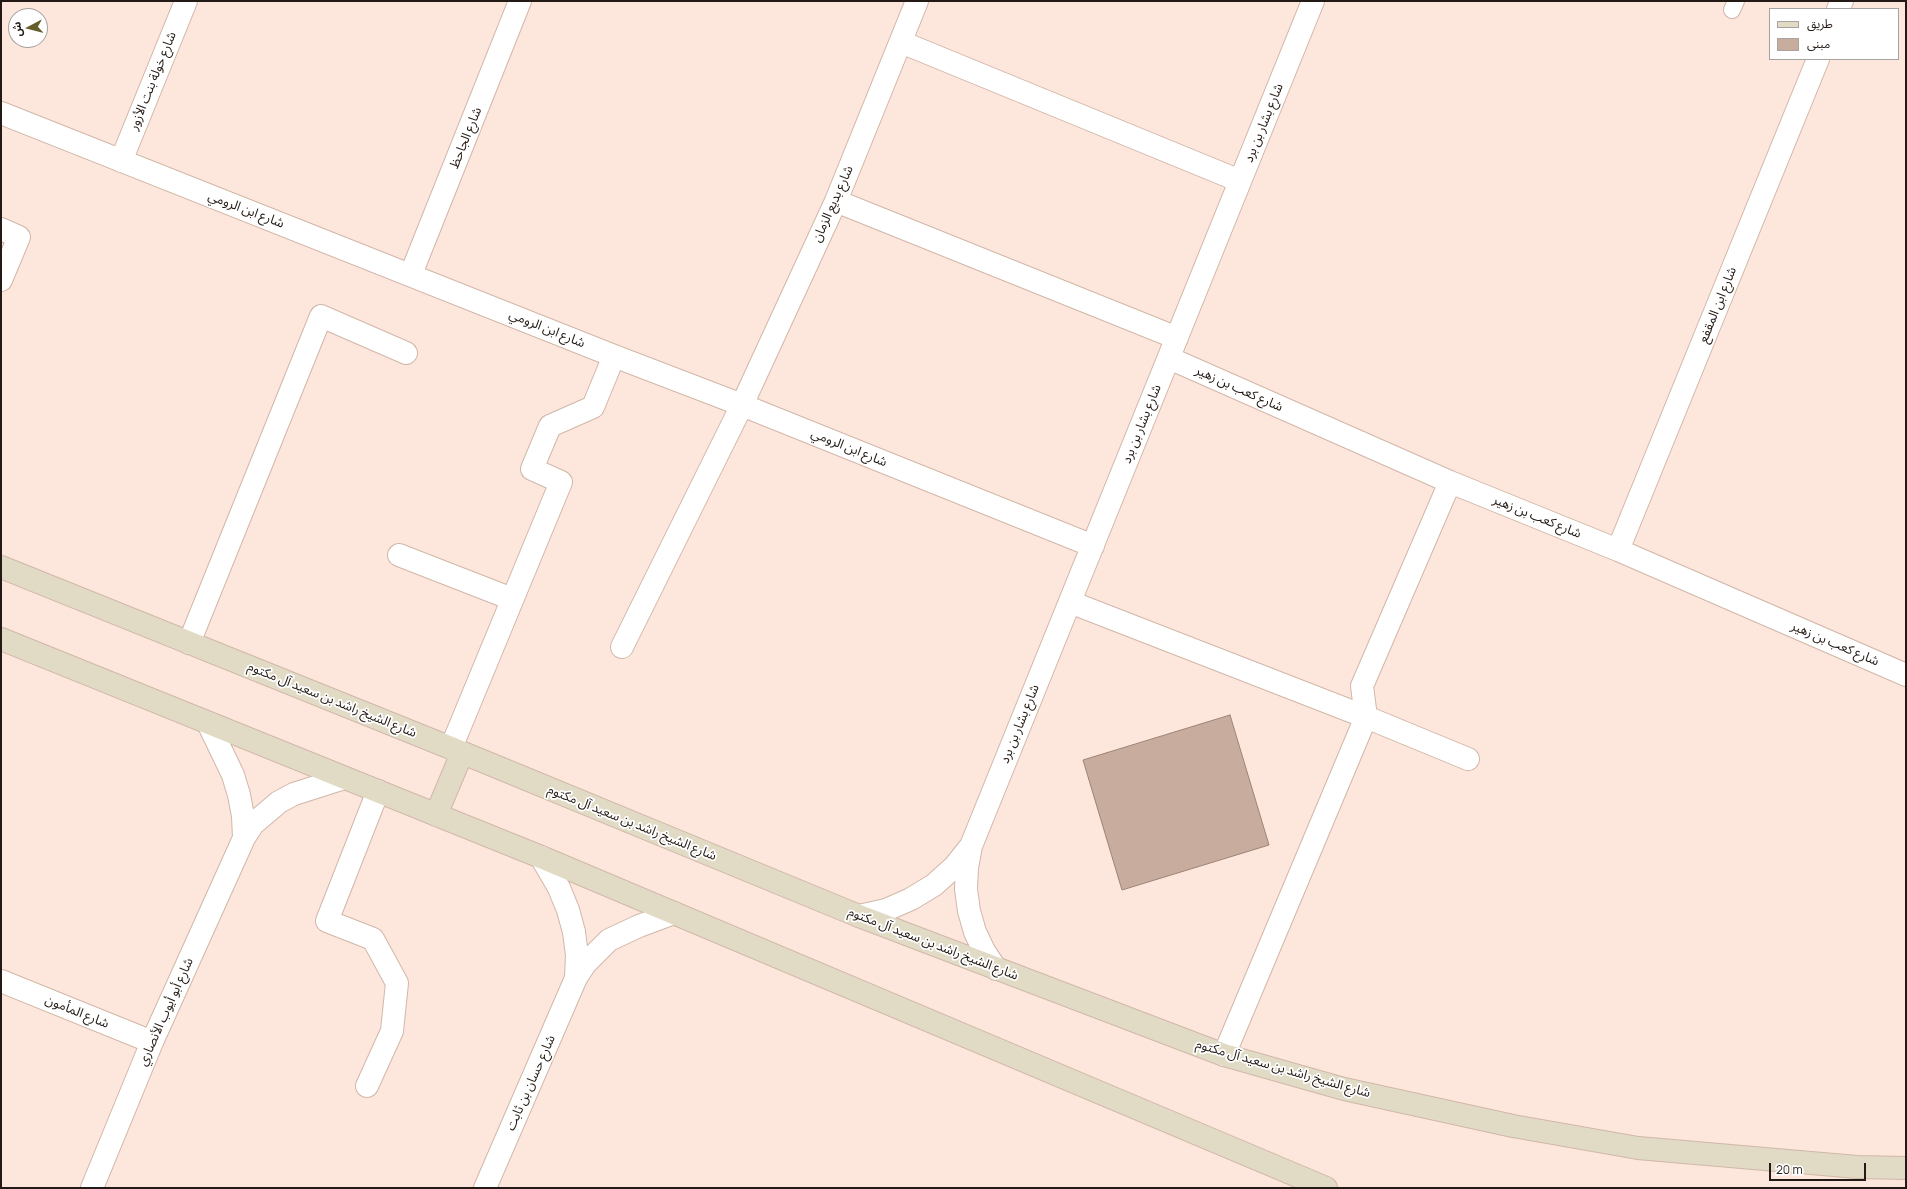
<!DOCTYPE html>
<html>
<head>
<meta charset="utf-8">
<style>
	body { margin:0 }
	#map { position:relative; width:1907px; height:1189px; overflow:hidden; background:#fde6db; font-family:Manrope,"Noto Sans Arabic",sans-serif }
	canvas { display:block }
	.frame { position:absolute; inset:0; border:2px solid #231a15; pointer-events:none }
	.legend { position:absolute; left:1769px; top:8px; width:130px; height:52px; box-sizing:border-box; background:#fff; border:1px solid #a7a3a1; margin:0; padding:5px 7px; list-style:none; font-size:12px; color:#231a15 }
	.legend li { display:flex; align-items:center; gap:8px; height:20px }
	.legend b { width:20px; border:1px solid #a7a3a1 }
	.north { position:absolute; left:8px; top:8px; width:40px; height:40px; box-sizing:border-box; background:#fff; border:1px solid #a7a3a1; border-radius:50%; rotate:263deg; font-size:11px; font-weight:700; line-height:16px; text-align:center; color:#231a15 }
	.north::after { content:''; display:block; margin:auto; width:14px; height:18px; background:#635e2b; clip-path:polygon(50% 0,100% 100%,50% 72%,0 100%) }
	.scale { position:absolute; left:1769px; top:1163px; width:97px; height:18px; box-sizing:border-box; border:2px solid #231a15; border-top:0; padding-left:5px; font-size:12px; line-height:14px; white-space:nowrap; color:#231a15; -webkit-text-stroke:3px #fff; paint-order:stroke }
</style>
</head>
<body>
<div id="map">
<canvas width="1907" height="1189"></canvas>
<div class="frame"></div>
<ul class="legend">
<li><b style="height:5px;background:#e1dbc6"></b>طريق</li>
<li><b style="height:11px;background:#c8ad9f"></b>مبنى</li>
</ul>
<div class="north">ش</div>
<div class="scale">20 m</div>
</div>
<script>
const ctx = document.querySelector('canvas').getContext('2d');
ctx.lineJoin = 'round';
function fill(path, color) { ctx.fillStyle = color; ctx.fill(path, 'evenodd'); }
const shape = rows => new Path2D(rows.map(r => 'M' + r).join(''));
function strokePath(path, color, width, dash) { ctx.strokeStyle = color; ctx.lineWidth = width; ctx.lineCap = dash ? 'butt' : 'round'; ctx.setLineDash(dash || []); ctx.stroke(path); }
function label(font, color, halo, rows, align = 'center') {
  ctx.font = font + ' Manrope,"Noto Sans Arabic",sans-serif'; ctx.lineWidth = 3.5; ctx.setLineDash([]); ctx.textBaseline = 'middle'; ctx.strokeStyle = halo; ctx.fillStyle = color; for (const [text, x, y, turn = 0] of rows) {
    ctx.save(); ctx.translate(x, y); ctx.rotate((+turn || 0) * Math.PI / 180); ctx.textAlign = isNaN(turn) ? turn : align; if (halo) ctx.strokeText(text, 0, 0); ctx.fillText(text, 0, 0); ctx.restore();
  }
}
const building = shape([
	[1230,715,1269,845,1122,890,1083,760,1230,715]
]);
fill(building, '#c8ad9f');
strokePath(building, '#9c8375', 1);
const lane = shape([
	[1732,10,1736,1]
]);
const street = shape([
	[1838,9,1842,1],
	[901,42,1240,181],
	[1,113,614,356,742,405,1093,546],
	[121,161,186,1],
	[836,201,1177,338],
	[1,229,19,237,1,280],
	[411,274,520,1],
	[1169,358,1450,482,1618,550,1906,675],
	[1450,482,1362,686,1366,717,1468,759],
	[1618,550,1818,59],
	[399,555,512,599],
	[1070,602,1366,717,1224,1055],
	[189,643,321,316,406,353],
	[622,647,742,405,836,201,917,1],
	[208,723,233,775,239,795,243,816,244,838],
	[451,748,561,482,532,469,550,426,593,407,614,356],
	[541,857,559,888,568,910,574,932,577,955,576,978],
	[859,916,886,910,911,899,934,885,954,867,970,847],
	[996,969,984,951,975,932,969,911,966,889,967,868,971,846,1313,1],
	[1,981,152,1042],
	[367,1086,392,1031,397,983,373,939,327,921,378,791],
	[92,1188,152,1042,244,838,253,824,279,802,294,794,344,778],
	[485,1188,576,978,585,964,609,940,639,926,674,913]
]);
const secondary = shape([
	[1,567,451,748,859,916,1224,1055,1344,1089,1513,1126,1638,1148,1857,1167,1906,1168],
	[1,639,541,857,1326,1188],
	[436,815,462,753]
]);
strokePath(lane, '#d1b7a8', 18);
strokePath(street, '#d1b7a8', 24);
strokePath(secondary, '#d1b7a8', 24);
strokePath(lane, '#fff', 16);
strokePath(street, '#fff', 22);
strokePath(secondary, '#e1dbc6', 22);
label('13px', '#231a15', '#fff', [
	["شارع خولة بنت الأزور",153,81,-68],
	["شارع بشار بن برد",1264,123,-68],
	["شارع الجاحظ",466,138,-68],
	["شارع بديع الزمان",833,204,-66],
	["شارع ابن الرومي",246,210,21],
	["شارع ابن المقفع",1718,305,-68],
	["شارع ابن الرومي",547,329,22],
	["شارع كعب بن زهير",1239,389,24],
	["شارع بشار بن برد",1142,424,-68],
	["شارع ابن الرومي",849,448,22],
	["شارع كعب بن زهير",1537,517,22],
	["شارع كعب بن زهير",1835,644,23],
	["شارع الشيخ راشد بن سعيد آل مكتوم",332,700,22],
	["شارع بشار بن برد",1020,724,-68],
	["شارع الشيخ راشد بن سعيد آل مكتوم",632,823,22],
	["شارع الشيخ راشد بن سعيد آل مكتوم",933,944,21],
	["شارع المأمون",77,1012,22],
	["شارع أبو أيوب الأنصاري",166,1012,-66],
	["شارع الشيخ راشد بن سعيد آل مكتوم",1283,1069,16],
	["شارع حسان بن ثابت",531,1083,-66]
]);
</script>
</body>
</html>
